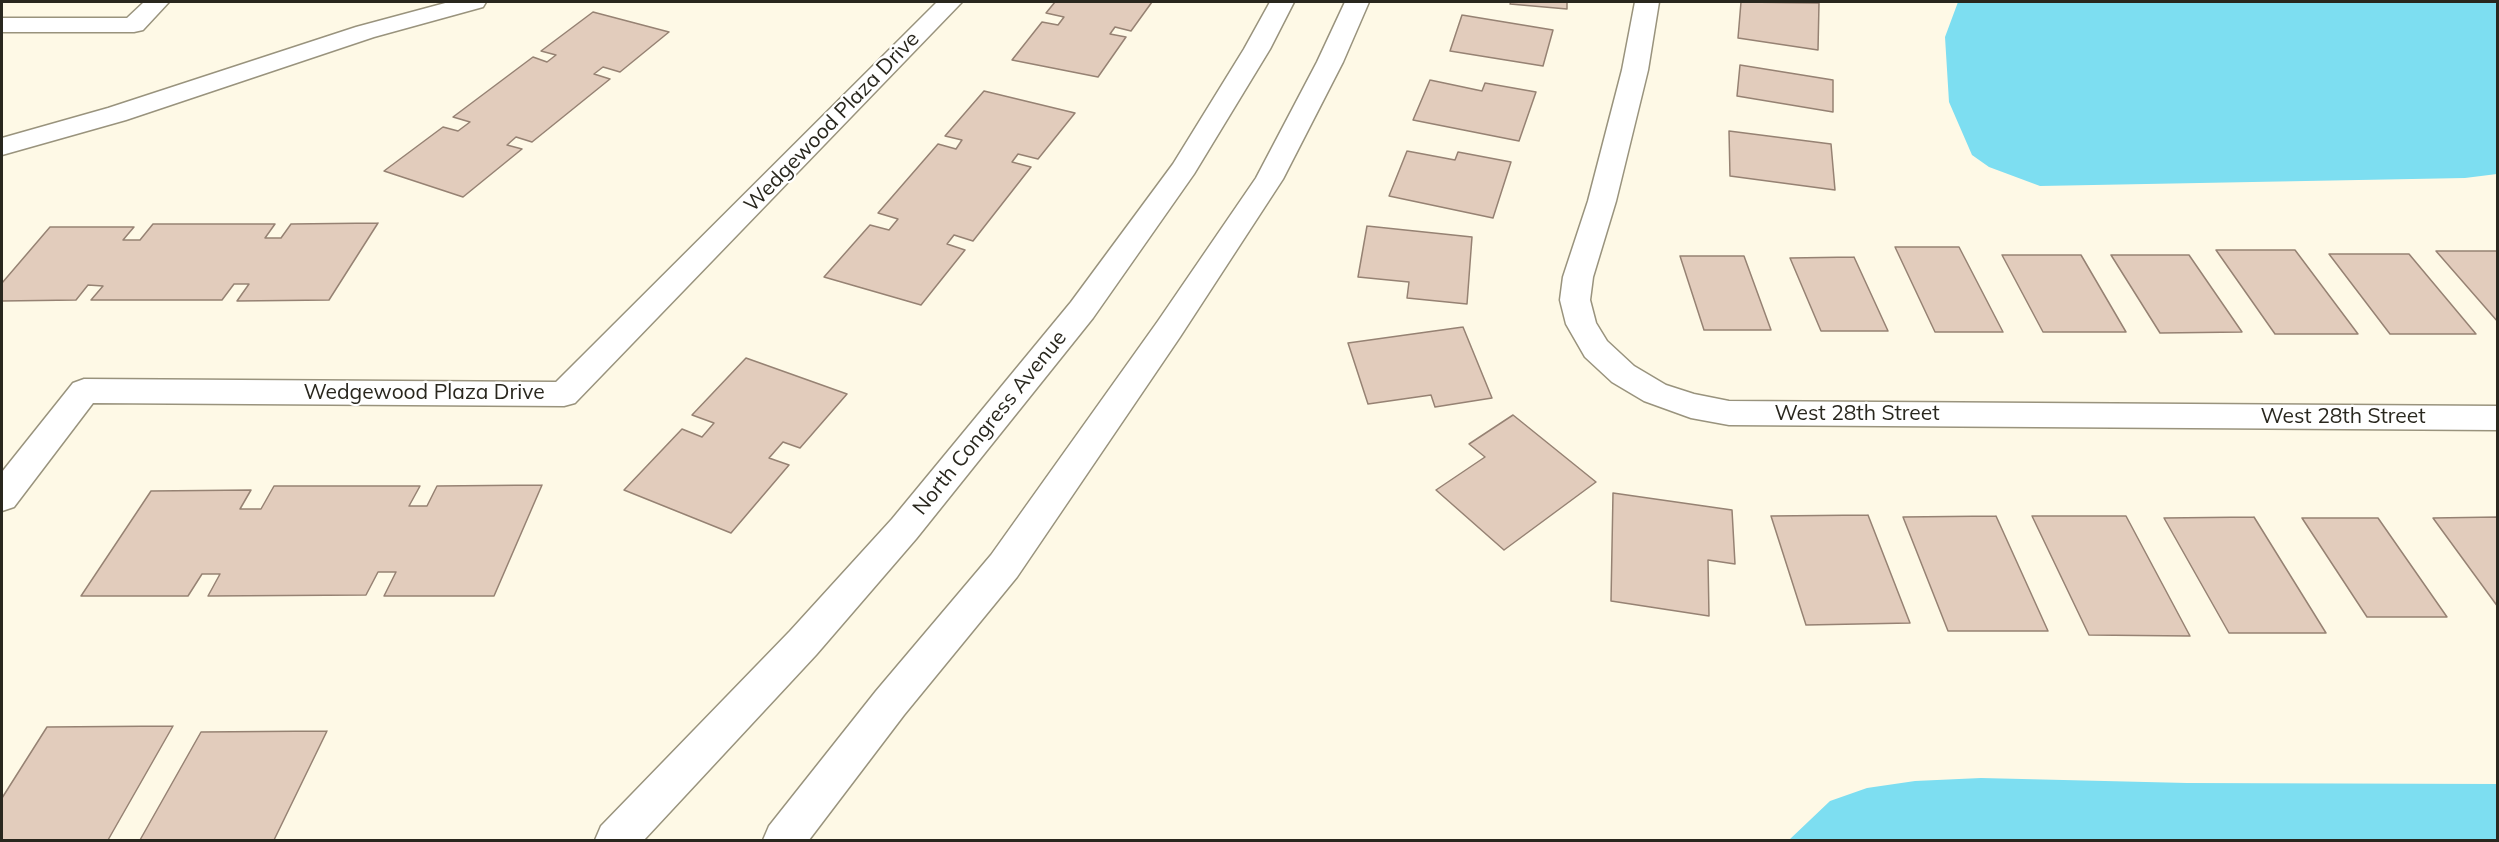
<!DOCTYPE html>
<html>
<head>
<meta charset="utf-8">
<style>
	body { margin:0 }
	#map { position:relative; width:2499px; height:842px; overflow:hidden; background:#fef9e6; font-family:Mulish,sans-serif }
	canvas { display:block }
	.frame { position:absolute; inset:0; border:3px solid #29271e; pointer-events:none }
</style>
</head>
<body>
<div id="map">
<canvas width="2499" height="842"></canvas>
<div class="frame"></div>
</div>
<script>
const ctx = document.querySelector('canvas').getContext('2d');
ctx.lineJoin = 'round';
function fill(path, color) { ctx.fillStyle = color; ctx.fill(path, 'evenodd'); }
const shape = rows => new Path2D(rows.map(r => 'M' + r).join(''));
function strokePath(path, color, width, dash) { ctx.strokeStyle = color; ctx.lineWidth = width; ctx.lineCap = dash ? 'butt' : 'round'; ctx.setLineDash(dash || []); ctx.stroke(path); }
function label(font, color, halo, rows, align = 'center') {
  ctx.font = font + ' Mulish,sans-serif'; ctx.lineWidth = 4.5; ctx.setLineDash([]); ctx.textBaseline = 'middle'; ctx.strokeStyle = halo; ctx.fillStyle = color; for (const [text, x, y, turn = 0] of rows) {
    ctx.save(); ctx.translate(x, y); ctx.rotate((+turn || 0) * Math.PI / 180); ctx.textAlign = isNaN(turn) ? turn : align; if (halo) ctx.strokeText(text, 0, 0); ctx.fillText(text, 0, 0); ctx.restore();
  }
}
fill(shape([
	[1958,2,2497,2,2497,174,2465,178,2040,186,1989,167,1972,155,1949,102,1945,37],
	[1981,778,2187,783,2497,784,2497,840,1789,840,1830,801,1867,788,1915,781]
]), '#7ddef1');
const building = shape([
	[1055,2,1152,2,1131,31,1115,27,1110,34,1126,37,1098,77,1012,60,1042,22,1058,25,1064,17,1046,13,1055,2],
	[1511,2,1567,2,1567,9,1510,4,1511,2],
	[1741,2,1819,3,1818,50,1738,38,1741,2],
	[593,12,669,32,620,72,603,67,594,74,610,79,532,142,516,137,507,145,522,149,463,197,384,171,443,127,458,131,470,122,453,117,533,57,547,62,556,55,541,51,593,12],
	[1462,15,1553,30,1543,66,1450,51,1462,15],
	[1740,65,1833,80,1833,112,1737,96,1740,65],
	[1430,80,1482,91,1485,83,1536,92,1519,141,1413,120,1430,80],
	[984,91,1075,113,1038,159,1018,154,1012,162,1031,167,973,241,954,235,947,244,965,250,921,305,824,277,870,225,889,230,898,219,878,213,938,144,956,149,962,140,945,136,984,91],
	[1729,131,1831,144,1835,190,1730,176,1729,131],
	[1407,151,1455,160,1458,152,1511,162,1493,218,1389,196,1407,151],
	[378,223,329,300,237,301,249,284,234,284,222,300,91,300,103,286,88,285,76,300,2,301,2,283,50,227,134,227,123,240,140,240,153,224,275,224,265,238,281,238,291,224,378,223],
	[1367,226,1472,237,1467,304,1407,298,1409,282,1358,277,1367,226],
	[1895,247,1959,247,2003,332,1935,332,1895,247],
	[2216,250,2295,250,2358,334,2275,334,2216,250],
	[2436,251,2498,251,2498,322,2436,251],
	[2329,254,2409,254,2476,334,2390,334,2329,254],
	[2002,255,2081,255,2126,332,2043,332,2002,255],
	[2111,255,2189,255,2242,332,2160,333,2111,255],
	[1680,256,1744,256,1771,330,1704,330,1680,256],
	[1854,257,1888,331,1821,331,1790,258,1854,257],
	[1463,327,1492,398,1435,407,1431,395,1368,404,1348,343,1463,327],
	[746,358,847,394,800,448,783,442,769,458,789,465,731,533,624,490,682,429,702,437,714,423,692,415,746,358],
	[1513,415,1596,482,1504,550,1436,490,1485,457,1469,444,1513,415],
	[542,485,494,596,384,596,396,572,378,572,366,595,208,596,220,574,202,574,188,596,81,596,151,491,251,490,240,509,261,509,274,486,420,486,409,506,427,506,437,486,542,485],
	[1613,493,1732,510,1735,564,1708,560,1709,616,1611,601,1613,493],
	[1868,515,1910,623,1806,625,1771,516,1868,515],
	[1996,516,2048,631,1948,631,1903,517,1996,516],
	[2032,516,2126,516,2190,636,2089,635,2032,516],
	[2254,517,2326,633,2229,633,2164,518,2254,517],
	[2498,517,2498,607,2433,518,2498,517],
	[2302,518,2378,518,2447,617,2367,617,2302,518],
	[173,726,108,840,2,840,2,798,47,727,173,726],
	[327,731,274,840,140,840,201,732,327,731]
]);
fill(building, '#e2ccbc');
strokePath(building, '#968273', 1.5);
const street = shape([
	[144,2,169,2,143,30,134,32,2,32,2,18,127,18,144,2],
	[449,2,486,2,483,7,374,37,126,120,2,155,2,138,108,108,356,27,449,2],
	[937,2,962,2,575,403,564,406,93,403,14,507,2,511,2,472,73,383,84,379,556,382,937,2],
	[1635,2,1659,2,1648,70,1616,201,1593,277,1590,300,1596,323,1607,341,1634,366,1666,385,1694,394,1729,401,2498,406,2498,430,1729,425,1691,418,1644,401,1612,382,1585,357,1566,324,1560,300,1563,277,1588,201,1622,70,1635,2]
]);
const secondary = shape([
	[1270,2,1294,2,1270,49,1194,174,1093,318,916,539,816,655,644,840,595,840,601,826,790,631,892,519,1071,302,1173,164,1244,49,1270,2],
	[1345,2,1369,2,1343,62,1283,179,1180,337,1017,577,904,715,809,840,763,840,769,826,876,691,991,555,1158,321,1256,178,1317,62,1345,2]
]);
strokePath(street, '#99937d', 3);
strokePath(secondary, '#99937d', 3);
fill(street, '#fff');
fill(secondary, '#fff');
label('21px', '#29271e', '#fff', [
	["Wedgewood Plaza Drive",832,122,-46],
	["Wedgewood Plaza Drive",424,393],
	["West 28th Street",1857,414],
	["West 28th Street",2343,417],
	["North Congress Avenue",990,423,-51]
]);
</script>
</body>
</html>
